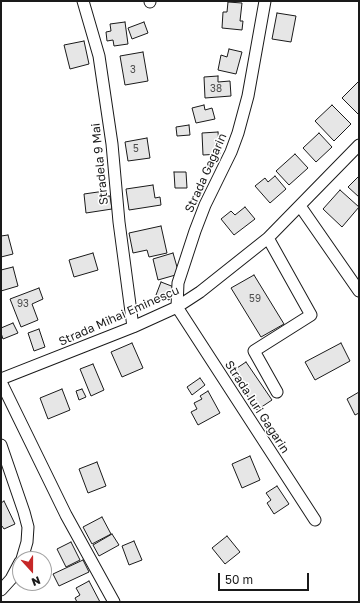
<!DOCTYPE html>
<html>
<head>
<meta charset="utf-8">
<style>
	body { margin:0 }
	#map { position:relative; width:360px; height:603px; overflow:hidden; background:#fff; font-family:"Golos Text",sans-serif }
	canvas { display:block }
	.frame { position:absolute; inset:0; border:2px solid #1a1a1a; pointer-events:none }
	.north { position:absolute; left:12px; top:551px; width:40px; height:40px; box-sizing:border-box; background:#fff; border:1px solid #a3a3a3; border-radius:50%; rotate:159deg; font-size:11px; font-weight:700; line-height:16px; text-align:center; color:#1a1a1a }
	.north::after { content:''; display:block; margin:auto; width:14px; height:18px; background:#c62828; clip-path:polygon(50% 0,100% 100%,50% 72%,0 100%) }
	.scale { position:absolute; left:218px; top:573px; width:91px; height:18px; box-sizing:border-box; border:2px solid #1a1a1a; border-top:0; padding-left:5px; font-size:12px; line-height:14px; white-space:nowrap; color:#1a1a1a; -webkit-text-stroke:3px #fff; paint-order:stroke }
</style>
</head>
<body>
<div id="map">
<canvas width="360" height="603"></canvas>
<div class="frame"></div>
<div class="north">N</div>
<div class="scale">50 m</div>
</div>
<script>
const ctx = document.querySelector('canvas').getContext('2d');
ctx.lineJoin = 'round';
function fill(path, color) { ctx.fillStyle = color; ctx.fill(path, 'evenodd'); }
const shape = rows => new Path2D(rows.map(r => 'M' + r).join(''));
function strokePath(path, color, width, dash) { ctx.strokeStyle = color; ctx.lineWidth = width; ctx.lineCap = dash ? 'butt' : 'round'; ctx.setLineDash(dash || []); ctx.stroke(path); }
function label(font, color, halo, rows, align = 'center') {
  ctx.font = font + ' "Golos Text",sans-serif'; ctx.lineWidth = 3; ctx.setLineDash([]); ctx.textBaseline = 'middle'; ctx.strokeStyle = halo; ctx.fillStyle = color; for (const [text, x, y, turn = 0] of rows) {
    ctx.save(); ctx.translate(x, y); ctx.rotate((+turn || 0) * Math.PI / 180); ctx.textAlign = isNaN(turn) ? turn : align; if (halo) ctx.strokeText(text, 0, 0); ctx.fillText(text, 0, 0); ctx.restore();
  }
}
const building = shape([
	[228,2,242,3,240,21,243,21,242,30,222,28,223,12,227,12,228,2],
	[277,13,296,16,291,42,272,39,277,13],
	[125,22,128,44,114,46,113,40,107,41,106,32,111,31,110,24,125,22],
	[144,22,148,33,132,39,128,28,144,22],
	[84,41,89,64,70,69,64,45,84,41],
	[229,49,242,52,236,74,218,70,221,55,227,57,229,49],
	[143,52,148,81,125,85,120,56,143,52],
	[218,76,218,82,230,81,231,96,205,98,204,77,218,76],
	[359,81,359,114,358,114,342,98,359,81],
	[204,105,205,110,212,108,215,119,196,123,192,108,204,105],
	[332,105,351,124,334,141,315,121,332,105],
	[189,125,190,135,177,136,176,127,189,125],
	[218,132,220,154,203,155,202,133,218,132],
	[319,133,332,147,316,162,303,148,319,133],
	[147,138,150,158,128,161,125,142,147,138],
	[295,154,308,168,289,185,276,171,295,154],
	[174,172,186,172,187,188,175,188,174,172],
	[275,176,286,189,270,203,255,186,265,178,268,182,275,176],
	[359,176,359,197,348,187,359,176],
	[153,185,155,198,160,197,161,205,129,210,126,189,153,185],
	[340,190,359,207,342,227,323,209,340,190],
	[105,191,105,196,110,196,112,209,86,213,84,194,105,191],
	[245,207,255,219,234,235,221,219,231,211,235,215,245,207],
	[161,226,167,253,149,257,147,250,133,253,129,233,161,226],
	[8,235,13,254,1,257,1,236,8,235],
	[93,253,98,270,74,277,69,260,93,253],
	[173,253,179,274,158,280,153,259,173,253],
	[13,267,18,286,1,291,1,270,13,267],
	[254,275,284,324,261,337,231,288,254,275],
	[161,282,174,287,169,300,156,295,161,282],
	[39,288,43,299,32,304,38,320,21,327,10,299,39,288],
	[13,323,18,333,3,339,1,333,1,328,13,323],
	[39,329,45,347,34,351,28,333,39,329],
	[132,343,143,368,122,377,111,352,132,343],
	[341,343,350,361,315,380,305,362,341,343],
	[246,362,272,400,257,410,231,372,246,362],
	[93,364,104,390,91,396,80,369,93,364],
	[200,378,205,385,192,395,187,387,200,378],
	[62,389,70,410,48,419,40,398,62,389],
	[82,389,86,397,79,400,76,391,82,389],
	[208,391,220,413,198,425,191,412,197,409,194,403,202,399,200,396,208,391],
	[359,392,359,413,355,415,347,399,359,392],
	[250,456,260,480,242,488,232,464,250,456],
	[97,462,106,486,88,493,79,469,97,462],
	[277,486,289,504,274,514,267,503,271,500,266,493,277,486],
	[4,501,15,524,4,529,2,526,1,527,1,503,4,501],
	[102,517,111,534,92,544,83,527,102,517],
	[112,534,119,545,99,556,93,545,112,534],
	[227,536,240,552,225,564,212,548,227,536],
	[134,541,142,560,129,565,122,546,134,541],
	[71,542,80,560,66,567,57,549,71,542],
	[83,560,89,572,59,586,53,574,83,560],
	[89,581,100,602,77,602,75,598,80,595,76,588,89,581]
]);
fill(building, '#e6e6e6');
strokePath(building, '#1a1a1a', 1);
const minor = shape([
	[83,1,99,56,112,144,119,222,133,327],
	[265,1,248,96,238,133,231,152,205,205,195,231,178,283,177,307,315,520],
	[150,2,150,1],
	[300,206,359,291],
	[268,238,311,315,254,351,277,392],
	[1,379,133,327,177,307,200,292,268,238,359,145],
	[1,382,66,515,114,602],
	[1,445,24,512,28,527,27,542,22,559],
	[1,590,11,579,20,562]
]);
strokePath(minor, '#1a1a1a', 13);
strokePath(minor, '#fff', 11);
label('10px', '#4d4d4d', null, [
	["3",133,70],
	["38",216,89],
	["5",136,149],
	["59",255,299],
	["93",23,304]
]);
label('12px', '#1a1a1a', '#fff', [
	["Stradela 9 Mai",100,164,-96],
	["Strada Gagarin",206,173,-66],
	["Strada Mihai Eminescu",119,316,-24],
	["Strada Iuri Gagarin",257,407,57]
]);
</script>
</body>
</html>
